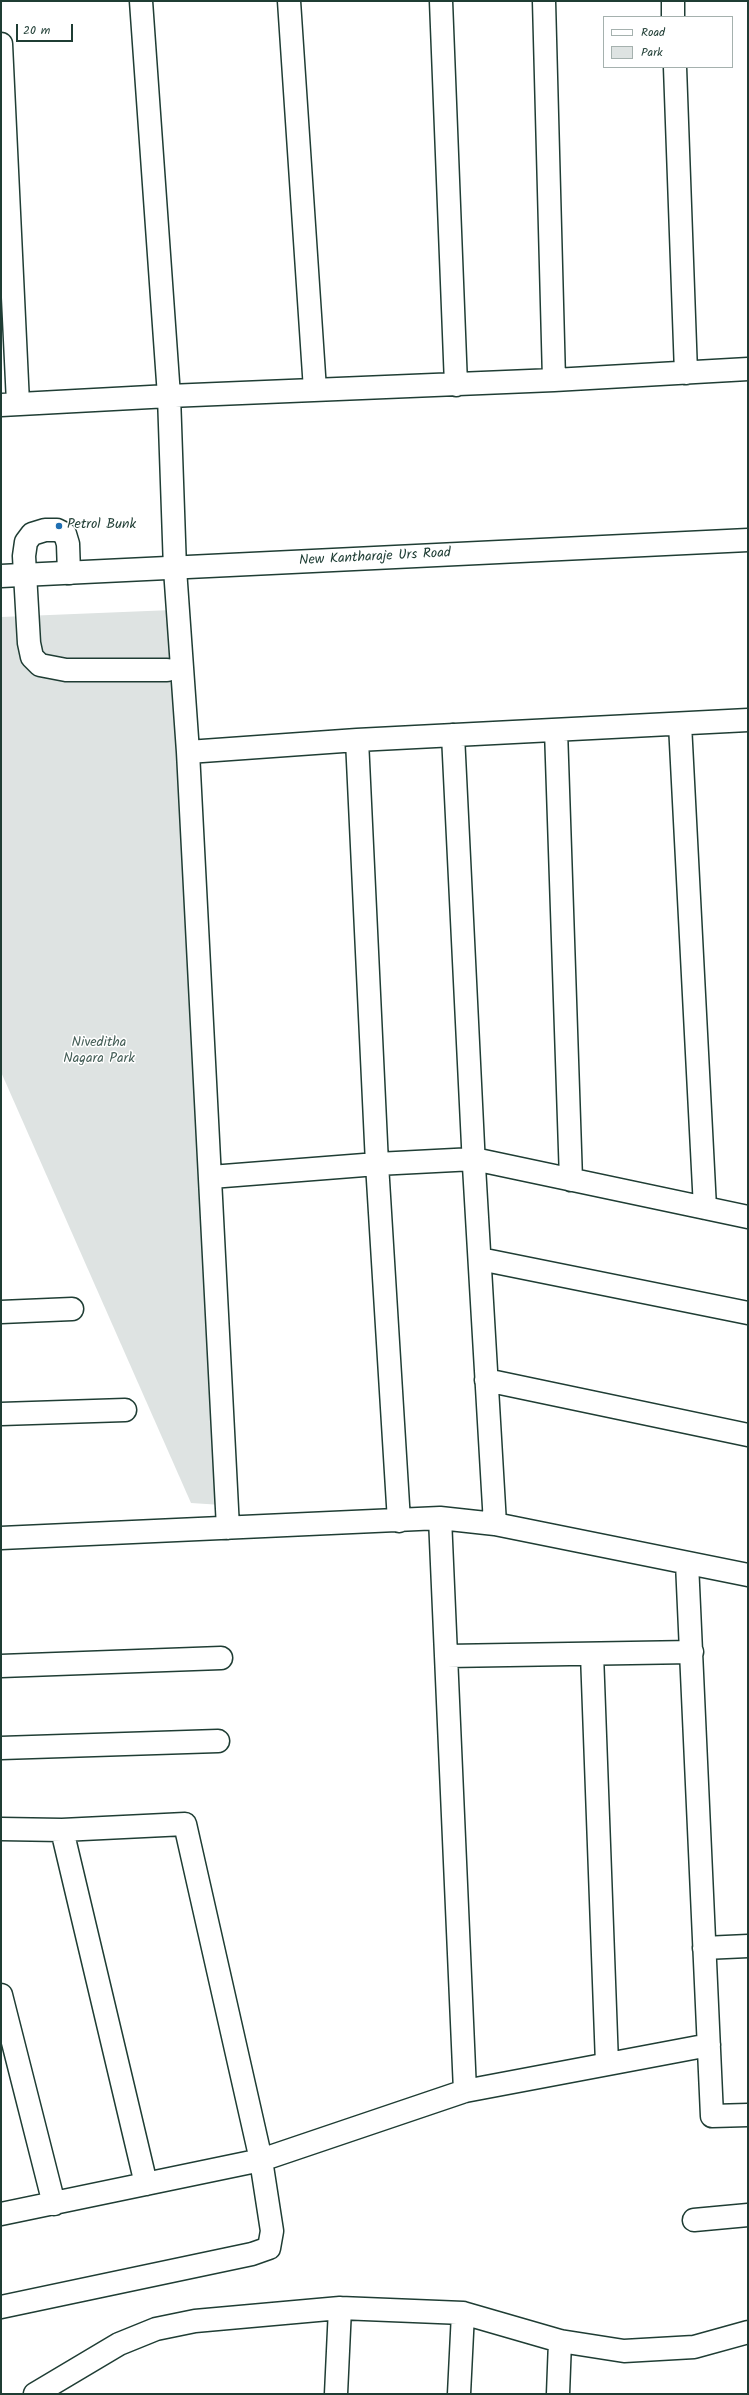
<!DOCTYPE html>
<html>
<head>
<meta charset="utf-8">
<style>
	body { margin:0 }
	#map { position:relative; width:749px; height:2395px; overflow:hidden; background:#fff; font-family:Kalam,sans-serif }
	canvas { display:block }
	.frame { position:absolute; inset:0; border:2px solid #1f3d34; pointer-events:none }
	.legend { position:absolute; left:603px; top:16px; width:130px; height:52px; box-sizing:border-box; background:#fff; border:1px solid #a5b1ae; margin:0; padding:5px 7px; list-style:none; font-size:12px; color:#1f3d34 }
	.legend li { display:flex; align-items:center; gap:8px; height:20px }
	.legend b { width:20px; border:1px solid #a5b1ae }
	.scale { position:absolute; left:16px; top:24px; width:57px; height:18px; box-sizing:border-box; border:2px solid #1f3d34; border-top:0; padding-left:5px; font-size:12px; line-height:14px; white-space:nowrap; color:#1f3d34; -webkit-text-stroke:3px #fff; paint-order:stroke }
</style>
</head>
<body>
<div id="map">
<canvas width="749" height="2395"></canvas>
<div class="frame"></div>
<ul class="legend">
<li><b style="height:5px;background:#fff"></b>Road</li>
<li><b style="height:11px;background:#dee3e2"></b>Park</li>
</ul>
<div class="scale">20 m</div>
</div>
<script>
const ctx = document.querySelector('canvas').getContext('2d');
ctx.lineJoin = 'round';
function fill(path, color) { ctx.fillStyle = color; ctx.fill(path, 'evenodd'); }
const shape = rows => new Path2D(rows.map(r => 'M' + r).join(''));
function strokePath(path, color, width, dash) { ctx.strokeStyle = color; ctx.lineWidth = width; ctx.lineCap = dash ? 'butt' : 'round'; ctx.setLineDash(dash || []); ctx.stroke(path); }
function label(font, color, halo, rows, align = 'center') {
  ctx.font = font + ' Kalam,sans-serif'; ctx.lineWidth = 3; ctx.setLineDash([]); ctx.textBaseline = 'middle'; ctx.strokeStyle = halo; ctx.fillStyle = color; for (const [text, x, y, turn = 0] of rows) {
    ctx.save(); ctx.translate(x, y); ctx.rotate((+turn || 0) * Math.PI / 180); ctx.textAlign = isNaN(turn) ? turn : align; if (halo) ctx.strokeText(text, 0, 0); ctx.fillText(text, 0, 0); ctx.restore();
  }
}
fill(shape([
	[172,610,222,1505,191,1503,1,1072,1,617]
]), '#dee3e2');
const minor = shape([
	[141,1,169,396,175,569,188,752,228,1528],
	[289,1,315,390],
	[441,1,456,385],
	[544,1,554,380],
	[673,1,673,17],
	[1,44,18,403],
	[675,67,686,373],
	[1,405,169,396,554,380,748,369],
	[69,573,68,544,65,534,57,530,45,530,32,534,26,542,24,556,29,643,32,657,40,665,66,670,167,670],
	[680,724,705,1208],
	[556,730,571,1180],
	[453,735,474,1166,495,1524],
	[357,740,377,1164,399,1521],
	[188,752,357,740,748,720],
	[211,1177,377,1164,474,1159,748,1217],
	[480,1259,748,1313],
	[1,1312,72,1309],
	[486,1380,748,1435],
	[1,1414,125,1410],
	[440,1518,465,2091],
	[1,1538,440,1518,495,1524,748,1575],
	[687,1563,712,2116,748,2115],
	[592,1654,607,2064],
	[447,1656,692,1652],
	[1,1666,221,1658],
	[1,1748,218,1741],
	[1,1829,62,1830,185,1824,261,2160,272,2231,269,2248,252,2254,1,2307],
	[62,1830,146,2184],
	[704,1948,748,1946],
	[1,1995,54,2204],
	[1,2214,261,2160,465,2091,709,2045],
	[694,2220,748,2215],
	[35,2394,119,2344,156,2329,195,2321,340,2308,463,2313,560,2341,624,2351,694,2347,748,2332],
	[336,2394,340,2308],
	[459,2394,463,2313],
	[558,2394,560,2341]
]);
const major = shape([
	[1,576,748,540]
]);
strokePath(minor, '#1f3d34', 25);
strokePath(major, '#1f3d34', 25);
strokePath(minor, '#fff', 22);
strokePath(major, '#fff', 22);
for (const [x, y, r, color] of [
	[59,526,4,"#1f6fb2"]
]) { const dot = new Path2D(); dot.arc(x, y, r, 0, 2 * Math.PI); ctx.fillStyle = color; ctx.fill(dot); strokePath(dot, '#fff', 1.5); }
label('14px', '#1f3d34', '#fff', [
	["Petrol Bunk",67,526]
], 'left');
label('14px', '#1f3d34', '#fff', [
	["New Kantharaje Urs Road",375,558,-3]
]);
label('14px', '#455e57', '#fff', [
	["Niveditha",99,1044],
	["Nagara Park",99,1060]
]);
</script>
</body>
</html>
